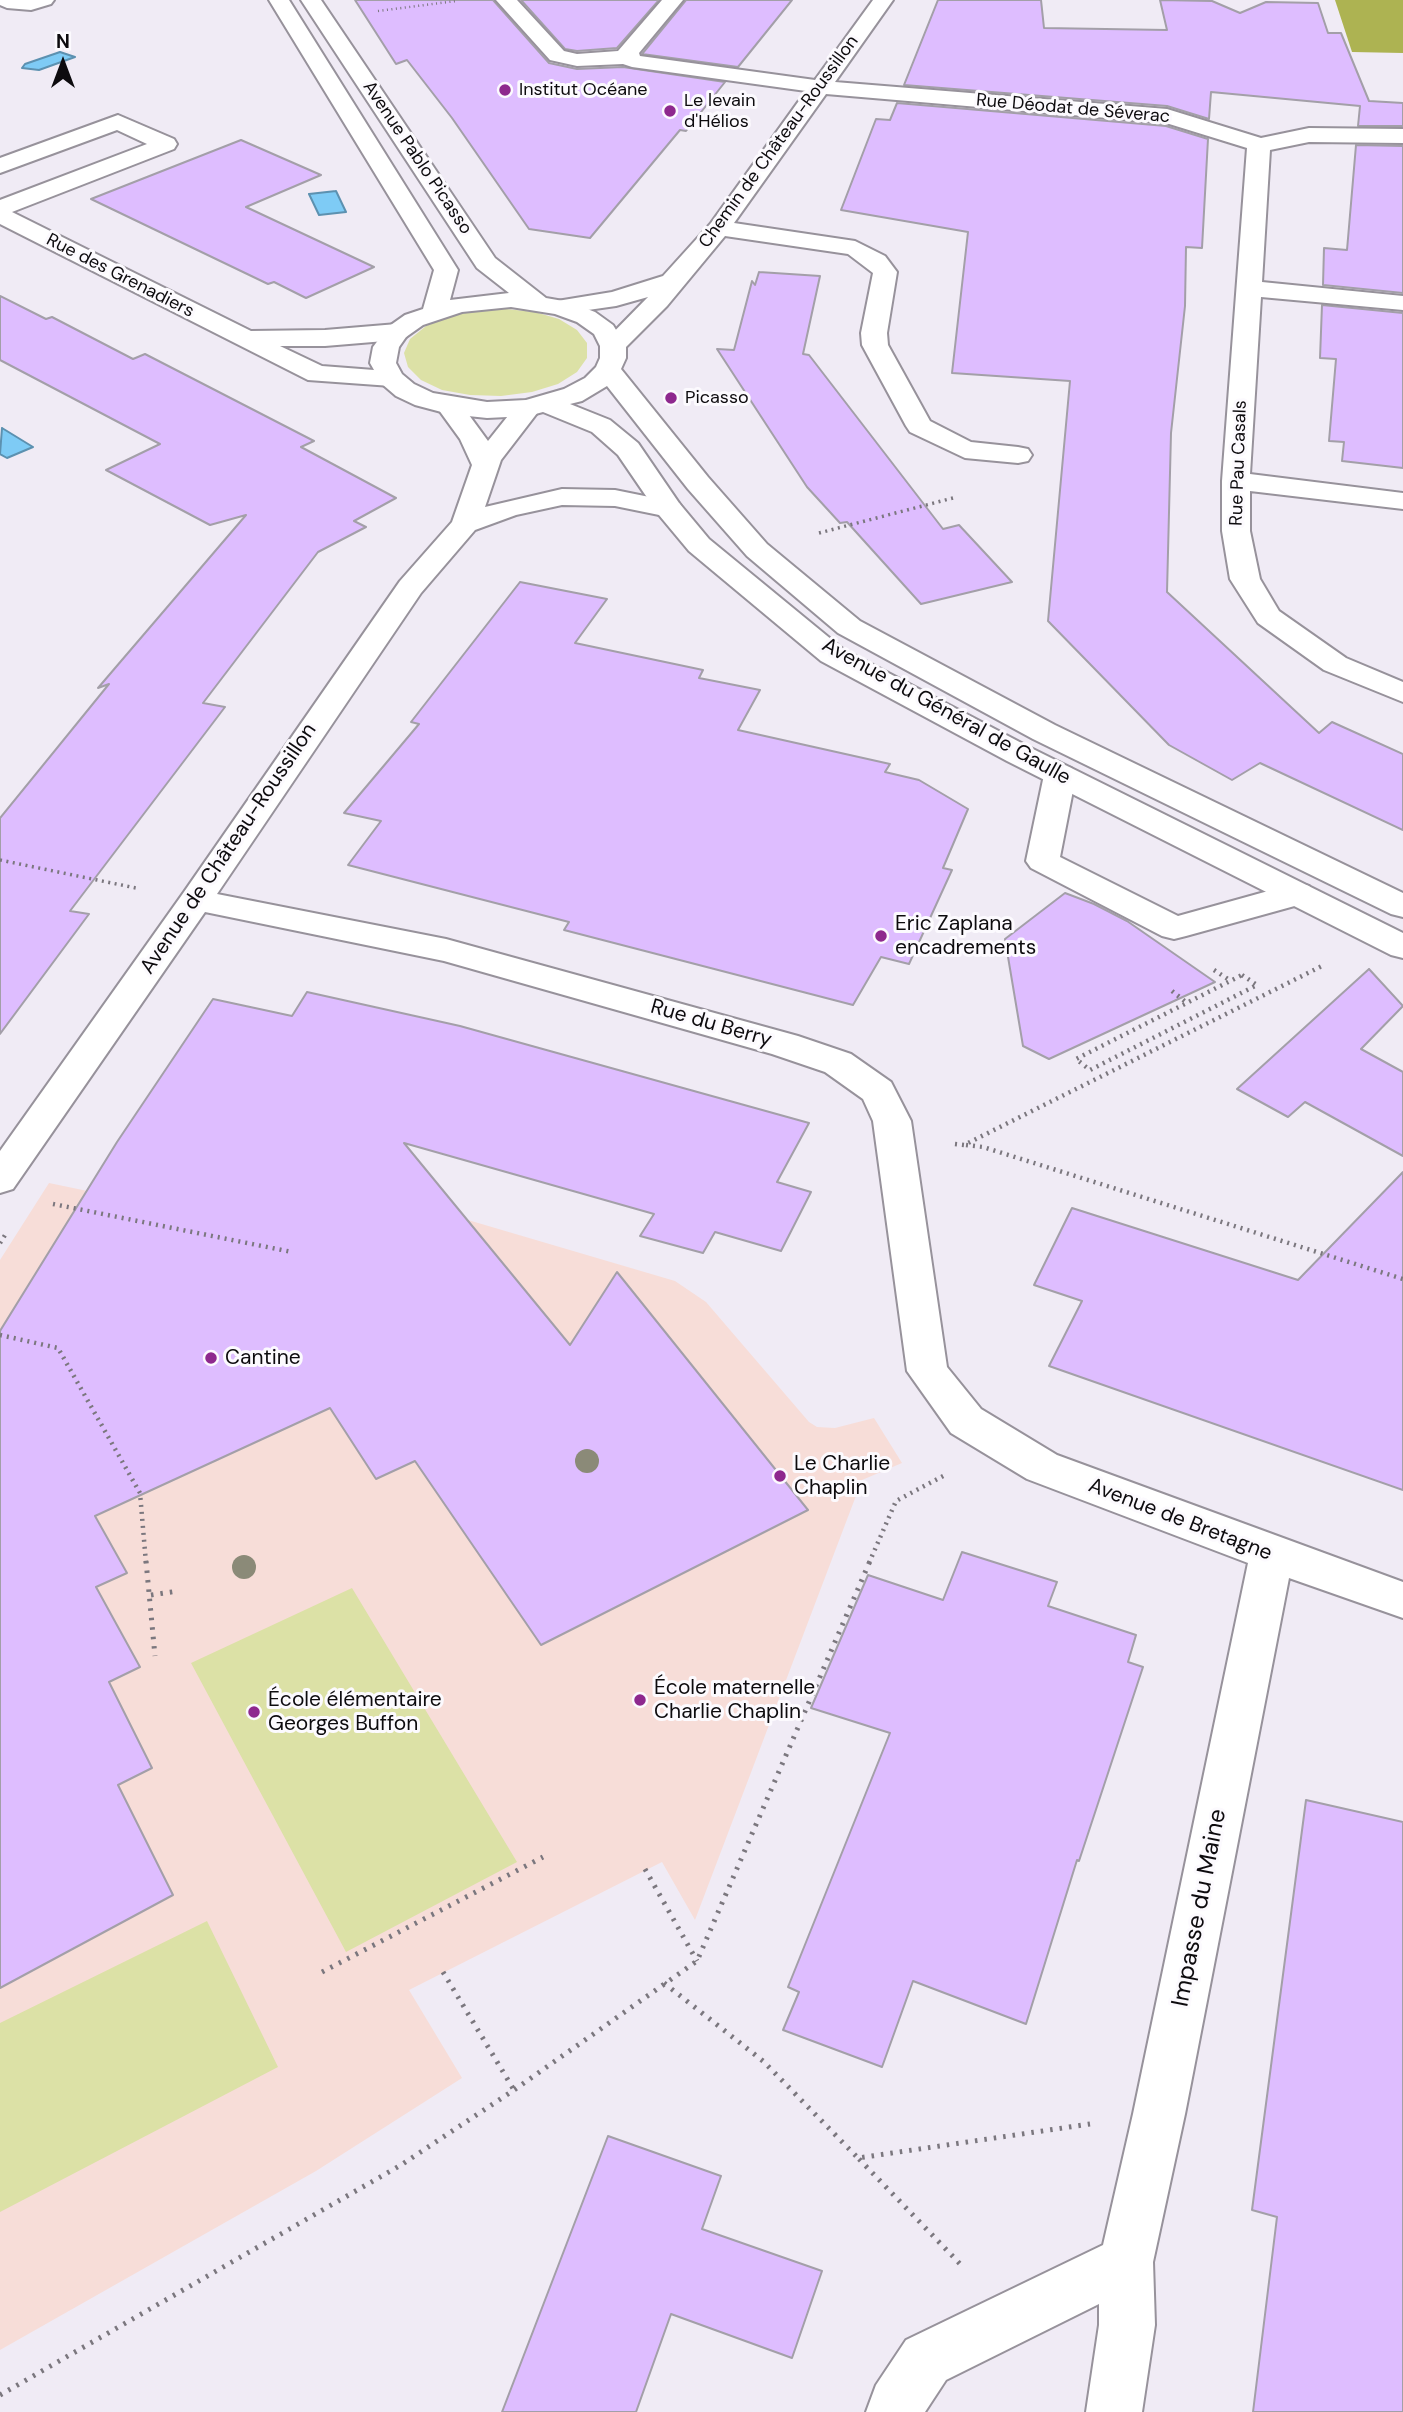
<!DOCTYPE html>
<html>
<head>
<meta charset="utf-8">
<style>
	body { margin:0 }
	#map { position:relative; width:1403px; height:2412px; overflow:hidden; background:#f0ebf5; font-family:"DM Sans",sans-serif }
	canvas { display:block }
	.north { position:absolute; left:28px; top:28px; width:70px; height:70px; -webkit-text-stroke:5px #fcfafe; paint-order:stroke; rotate:0deg; font-size:19px; font-weight:700; line-height:28px; text-align:center; color:#0d0b0e }
	.north::after { content:''; display:block; margin:auto; width:24px; height:32px; background:#0d0b0e; clip-path:polygon(50% 0,100% 100%,50% 72%,0 100%) }
</style>
</head>
<body>
<div id="map">
<canvas width="1403" height="2412"></canvas>
<div class="north">N</div>
</div>
<script>
const ctx = document.querySelector('canvas').getContext('2d');
ctx.lineJoin = 'round';
function fill(path, color) { ctx.fillStyle = color; ctx.fill(path, 'evenodd'); }
const shape = rows => new Path2D(rows.map(r => 'M' + r).join(''));
function strokePath(path, color, width, dash) { ctx.strokeStyle = color; ctx.lineWidth = width; ctx.lineCap = dash ? 'butt' : 'round'; ctx.setLineDash(dash || []); ctx.stroke(path); }
function label(font, color, halo, rows, align = 'center') {
  ctx.font = font + ' "DM Sans",sans-serif'; ctx.lineWidth = 6; ctx.setLineDash([]); ctx.textBaseline = 'middle'; ctx.strokeStyle = halo; ctx.fillStyle = color; for (const [text, x, y, turn = 0] of rows) {
    ctx.save(); ctx.translate(x, y); ctx.rotate((+turn || 0) * Math.PI / 180); ctx.textAlign = isNaN(turn) ? turn : align; if (halo) ctx.strokeText(text, 0, 0); ctx.fillText(text, 0, 0); ctx.restore();
  }
}
fill(shape([
	[49,1183,179,1210,356,1187,675,1281,706,1302,809,1422,817,1427,835,1428,874,1418,902,1463,862,1480,695,1920,662,1862,409,1990,462,2078,316,2171,0,2350,0,1260]
]), '#f7ddd8');
fill(shape([
	[506,309,535,312,559,319,577,330,587,343,587,358,577,372,558,384,532,392,501,396,470,395,442,390,421,380,408,367,404,353,410,339,426,326,449,316,476,311],
	[352,1588,517,1862,346,1952,191,1663],
	[207,1921,278,2067,0,2212,0,2023]
]), '#dce1a6');
fill(shape([
	[1335,0,1403,0,1403,53,1352,52]
]), '#adb352');
const water = shape([
	[60,52,75,57,39,70,22,68,25,64,60,52],
	[336,191,346,212,319,215,309,194,336,191],
	[2,428,33,447,7,458,0,454,2,428]
]);
fill(water, '#7ecbf5');
strokePath(water, '#5c91b0', 2);
const building = shape([
	[355,0,493,0,549,63,577,69,623,67,725,82,686,131,680,130,590,238,529,229,452,118,407,60,396,64,355,0],
	[521,0,659,0,617,48,577,51,565,49,521,0],
	[686,0,792,0,738,67,642,54,686,0],
	[938,0,1041,0,1044,28,1167,30,1160,0,1212,1,1240,13,1266,2,1318,3,1328,33,1341,33,1369,101,1403,103,1403,126,1358,126,1360,106,1211,92,1209,119,1167,106,904,85,938,0],
	[897,103,1166,126,1208,139,1202,248,1186,247,1185,306,1171,433,1167,592,1319,733,1332,722,1403,754,1403,830,1260,763,1232,780,1169,745,1048,621,1070,381,952,373,968,232,841,210,876,119,890,120,897,103],
	[241,140,321,175,246,207,374,267,306,298,274,282,268,284,91,199,241,140],
	[1356,145,1403,146,1403,293,1323,285,1324,248,1347,250,1356,145],
	[759,272,820,276,803,354,809,355,943,529,959,525,1012,582,921,604,847,522,840,523,807,487,717,349,734,350,752,281,755,285,759,272],
	[0,296,46,319,52,317,133,359,145,354,314,441,301,447,396,498,354,521,366,527,318,552,203,703,225,707,70,911,89,914,0,1034,0,818,109,684,98,688,246,515,210,525,106,470,160,444,0,360,0,296],
	[1322,305,1403,313,1403,468,1342,461,1344,442,1329,441,1336,359,1320,358,1322,305],
	[520,582,607,599,575,643,703,670,699,678,760,690,738,730,890,764,885,772,919,780,968,809,943,868,952,870,909,964,881,957,853,1005,564,930,569,922,348,865,381,821,344,813,419,724,411,722,520,582],
	[1065,893,1094,904,1127,921,1215,982,1049,1059,1023,1046,1005,939,1065,893],
	[1369,969,1403,1006,1361,1049,1403,1072,1403,1156,1305,1102,1288,1117,1237,1089,1369,969],
	[307,992,460,1026,809,1123,777,1182,811,1192,781,1251,715,1232,703,1253,640,1236,654,1214,404,1143,570,1345,617,1272,808,1510,541,1645,415,1461,376,1479,330,1408,95,1516,127,1573,96,1587,140,1667,109,1682,152,1768,118,1785,173,1895,0,1988,0,1331,117,1142,213,999,292,1016,307,992],
	[1403,1172,1403,1490,1049,1366,1082,1301,1034,1285,1072,1208,1298,1280,1403,1172],
	[962,1552,1057,1582,1048,1606,1136,1635,1128,1662,1143,1667,1079,1861,1077,1860,1026,2024,913,1981,882,2067,783,2030,799,1992,788,1987,890,1733,811,1708,868,1575,943,1600,962,1552],
	[1306,1800,1403,1822,1403,2412,1253,2412,1277,2217,1252,2210,1306,1800],
	[608,2136,721,2176,702,2229,822,2271,792,2358,671,2314,636,2412,502,2412,608,2136]
]);
fill(building, '#debdff');
strokePath(building, '#a39fa8', 2);
const minor = shape([
	[0,0,54,0,51,4,31,10,7,8,0,5,0,0],
	[496,0,517,0,564,51,577,54,618,51,662,0,683,0,639,53,640,56,815,80,873,0,893,0,835,82,1167,109,1261,138,1309,128,1403,129,1403,143,1309,142,1270,150,1262,282,1403,296,1403,310,1261,297,1250,474,1403,493,1403,509,1250,491,1250,531,1260,579,1279,611,1346,658,1403,682,1403,702,1324,670,1258,623,1230,579,1222,531,1222,481,1247,148,1166,123,826,94,734,223,855,241,885,256,897,272,887,333,888,345,930,421,971,442,1018,447,1028,449,1032,455,1028,461,1018,463,965,458,910,432,906,426,862,345,861,333,873,273,848,254,725,236,667,306,622,351,613,354,604,351,600,346,648,297,616,306,560,314,551,312,548,307,551,302,612,292,663,276,711,223,806,91,632,67,623,64,577,66,550,60,496,0],
	[118,115,174,139,177,144,174,149,12,212,251,331,325,330,397,324,406,327,410,332,406,337,397,340,325,346,280,346,322,366,400,372,404,378,400,384,391,386,308,380,0,224,0,200,147,144,117,130,0,173,0,158,118,115],
	[449,398,458,400,488,441,519,402,528,400,537,402,541,408,501,460,485,507,562,489,615,490,679,503,683,509,679,515,669,517,615,506,562,505,516,515,475,530,421,593,217,894,446,939,798,1036,851,1054,891,1082,911,1121,947,1367,981,1409,1057,1455,1403,1582,1403,1618,1289,1578,1185,2114,1153,2262,1155,2325,1142,2412,1086,2412,1099,2325,1099,2304,946,2380,925,2412,866,2412,876,2385,906,2340,1103,2245,1133,2114,1248,1563,1027,1479,951,1433,907,1371,873,1121,863,1099,825,1072,772,1054,444,961,205,912,13,1189,0,1193,0,1151,184,892,400,581,452,522,472,465,460,439,436,406,440,400,449,398],
	[1060,765,1071,768,1076,775,1060,857,1178,916,1297,883,1309,886,1314,894,1309,902,1186,936,1174,939,1162,936,1031,868,1026,861,1044,775,1049,768,1060,765]
]);
const major = shape([
	[269,0,289,0,458,270,450,300,509,293,477,268,301,0,321,0,495,258,546,298,569,302,595,312,613,325,626,346,626,358,621,369,708,477,767,544,860,621,1055,725,1403,893,1403,917,1391,914,1033,739,838,633,747,556,688,489,607,386,582,401,570,404,610,420,638,443,679,503,709,539,843,649,1029,747,1403,933,1403,958,1391,955,1007,761,821,661,689,551,659,515,618,455,592,432,543,412,528,416,487,418,449,414,415,405,396,396,382,384,370,363,373,347,388,327,405,315,423,309,434,270,269,0],
	[511,307,555,314,577,322,594,334,600,346,600,358,596,367,585,378,564,389,526,400,487,402,433,393,414,384,402,374,396,363,399,347,406,337,423,325,462,312,511,307]
]);
strokePath(minor, '#97929b', 4);
strokePath(major, '#97929b', 4);
strokePath(shape([
	[378,11,456,1]
]), '#7b777e', 2.5, [1, 3.5]);
strokePath(shape([
	[819,533,953,498],
	[0,860,136,888]
]), '#7b777e', 3.5, [2, 4.5]);
strokePath(shape([
	[1214,970,1231,981],
	[1242,975,1257,985,1090,1070,1076,1059,1242,975],
	[1172,991,1187,1003],
	[955,1144,964,1145,1324,965],
	[966,1145,983,1147,1403,1279],
	[53,1204,292,1252],
	[0,1243,7,1232],
	[0,1335,58,1348,140,1493,146,1563],
	[869,1563,896,1501,945,1475]
]), '#7b777e', 4.5, [2, 5]);
strokePath(shape([
	[146,1561,155,1656],
	[151,1595,178,1591],
	[645,1869,697,1961],
	[322,1972,543,1857],
	[443,1972,514,2090],
	[664,1983,763,2061,858,2158,1090,2124],
	[859,2159,964,2268],
	[0,2395,401,2165,514,2090,697,1961,870,1561]
]), '#7b777e', 5, [2.5, 7]);
fill(minor, '#fff');
fill(major, '#fff');
ctx.fillStyle = '#8b8a78';
for (const [x, y] of [
	[587,1461],
	[244,1567]
]) { ctx.beginPath(); ctx.arc(x, y, 12, 0, 2 * Math.PI); ctx.fill(); }
for (const [x, y, r, color] of [
	[505,90,7,"#8e288e"],
	[670,111,7,"#8e288e"],
	[671,398,7,"#8e288e"],
	[881,936,7,"#8e288e"],
	[211,1358,7,"#8e288e"],
	[780,1476,7,"#8e288e"],
	[640,1700,7,"#8e288e"],
	[254,1712,7,"#8e288e"]
]) { const dot = new Path2D(); dot.arc(x, y, r, 0, 2 * Math.PI); ctx.fillStyle = color; ctx.fill(dot); strokePath(dot, '#fcfafe', 2.5); }
label('18px', '#0d0b0e', '#fcfafe', [
	["Institut Océane",519,90],
	["Le levain",684,101],
	["d'Hélios",684,122],
	["Picasso",685,398]
], 'left');
label('18px', '#0d0b0e', '#fcfafe', [
	["Rue Déodat de Séverac",1073,109,5],
	["Chemin de Château-Roussillon",779,142,-54],
	["Avenue Pablo Picasso",417,158,56],
	["Rue des Grenadiers",120,276,27],
	["Rue Pau Casals",1239,463,-88]
]);
label('21px', '#0d0b0e', '#fcfafe', [
	["Avenue du Général de Gaulle",946,712,29],
	["Avenue de Château-Roussillon",229,849,-56],
	["Rue du Berry",711,1024,16],
	["Avenue de Bretagne",1180,1520,21]
]);
label('21px', '#0d0b0e', '#fcfafe', [
	["Eric Zaplana",895,924],
	["encadrements",895,948],
	["Cantine",225,1358],
	["Le Charlie",794,1464],
	["Chaplin",794,1488],
	["École maternelle",654,1688],
	["Charlie Chaplin",654,1712],
	["École élémentaire",268,1700],
	["Georges Buffon",268,1724]
], 'left');
label('24px', '#0d0b0e', '#fcfafe', [
	["Impasse du Maine",1200,1908,-79]
]);
</script>
</body>
</html>
